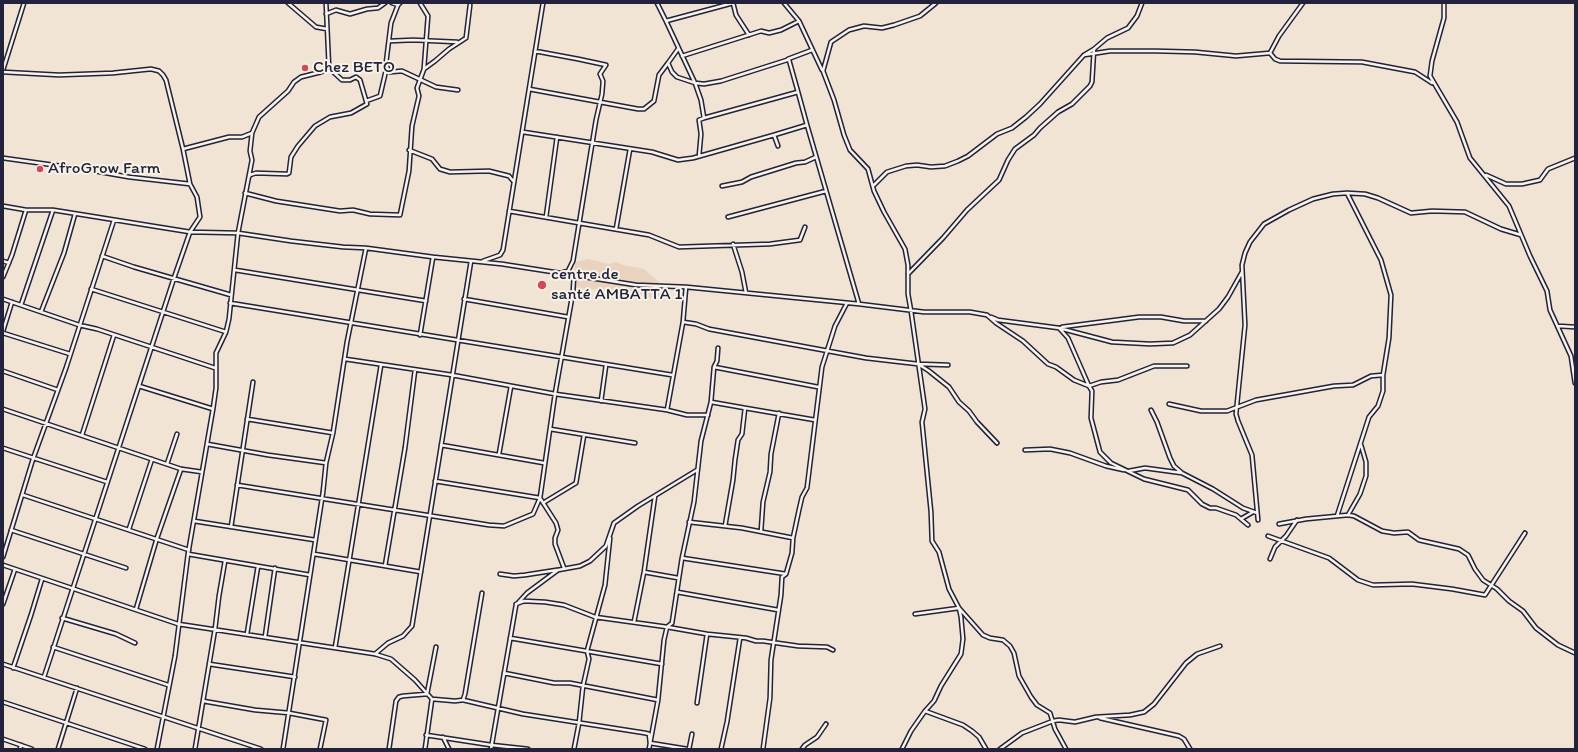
<!DOCTYPE html>
<html>
<head>
<meta charset="utf-8">
<style>
	body { margin:0 }
	#map { position:relative; width:1578px; height:752px; overflow:hidden; background:#f1e4d5; font-family:Itim,sans-serif }
	canvas { display:block }
	.frame { position:absolute; inset:0; border:4px solid #22223b; pointer-events:none }
</style>
</head>
<body>
<div id="map">
<canvas width="1578" height="752"></canvas>
<div class="frame"></div>
</div>
<script>
const ctx = document.querySelector('canvas').getContext('2d');
ctx.lineJoin = 'round';
function fill(path, color) { ctx.fillStyle = color; ctx.fill(path, 'evenodd'); }
const shape = rows => new Path2D(rows.map(r => 'M' + r).join(''));
function strokePath(path, color, width, dash) { ctx.strokeStyle = color; ctx.lineWidth = width; ctx.lineCap = dash ? 'butt' : 'round'; ctx.setLineDash(dash || []); ctx.stroke(path); }
function label(font, color, halo, rows, align = 'center') {
  ctx.font = font + ' Itim,sans-serif'; ctx.lineWidth = 4; ctx.setLineDash([]); ctx.textBaseline = 'middle'; ctx.strokeStyle = halo; ctx.fillStyle = color; for (const [text, x, y, turn = 0] of rows) {
    ctx.save(); ctx.translate(x, y); ctx.rotate((+turn || 0) * Math.PI / 180); ctx.textAlign = isNaN(turn) ? turn : align; if (halo) ctx.strokeText(text, 0, 0); ctx.fillText(text, 0, 0); ctx.restore();
  }
}
fill(shape([
	[589,259,609,264,616,262,623,265,644,269,663,286,661,300,622,291,573,288,575,262]
]), '#e9d2be');
const street = shape([
	[288,3,316,27,327,29],
	[392,3,398,5],
	[400,3,398,5,391,23,386,63,388,70,390,72,402,71,436,87,458,90],
	[420,3,428,16,424,68],
	[657,3,666,21],
	[733,3,736,15,749,35],
	[784,3,799,21,822,70],
	[1444,3,1444,18,1432,61,1430,76,1457,122,1470,158,1509,206,1530,256,1547,291,1550,310,1571,356,1575,383],
	[326,14,336,10,350,14,367,9,378,8,385,3],
	[390,41,413,40,457,42],
	[535,51,578,59,606,65,600,74,603,81,602,94,596,120,573,261,568,271,564,272],
	[1270,53,1279,36,1303,3],
	[1084,55,1110,51,1156,51,1195,52,1236,56,1270,53,1275,59,1280,61,1362,62,1415,72,1432,83],
	[682,56,761,31,769,33,781,30,799,21],
	[788,59,812,50],
	[668,63,678,49],
	[3,70,24,3],
	[3,72,59,75,113,73,151,69,159,71,163,75,166,80,183,149,190,184,197,197,200,217,190,232,174,278,44,677],
	[529,89,638,109,644,109,654,101,659,75,668,63,672,72,677,77,695,83,704,84,721,81,787,60,789,60,798,92,704,118,701,100,695,83,666,21,733,3],
	[366,101,380,96,387,66],
	[807,125,859,304],
	[523,132,652,152,678,160,693,158,774,135,778,146],
	[774,135,807,125,798,92],
	[183,149,229,137,242,137,252,133,259,117,288,91,294,82,301,77,321,72,329,68],
	[409,150,432,159,440,169,450,172,489,171,509,176,514,182,503,250,500,255,483,261],
	[699,156,701,134,699,120,704,118],
	[3,158,89,170,129,177,190,184],
	[1486,175,1506,184,1522,184,1540,180,1548,169,1575,158],
	[249,177,250,175,256,173,287,174,289,173,291,157,298,146,315,126,330,117,351,113,367,104,360,80,356,77,350,80,342,80,329,68,326,3],
	[514,182,543,3],
	[874,185,887,172,906,166,917,165,931,167,945,166,958,161,968,156,997,134,1012,128,1026,117,1040,104,1084,55,1094,49,1107,38,1128,28,1137,16,1142,3],
	[722,186,742,182,751,177,796,163,805,162,816,157],
	[245,193,276,201,340,211,353,210,370,214,400,215,409,171,412,126,419,96,417,88,424,69,435,61,449,49,466,38,470,5],
	[3,206,26,210,53,210,190,232,238,233,291,241,343,247,366,248,433,257,502,264,636,285,686,287,859,304,924,312,970,312,987,315,996,323,1023,341,1048,364,1056,367,1074,380,1089,386,1092,391,1091,418,1100,452,1111,463,1144,479,1188,490,1202,504,1210,508,1216,508,1236,515,1248,525],
	[509,211,649,235,679,247,770,244,800,240,805,227],
	[546,217,557,137],
	[728,217,826,191],
	[616,229,630,149],
	[733,244,742,272,746,293],
	[102,256,134,267,231,295],
	[3,261,9,263],
	[235,270,426,301],
	[908,274,943,238,967,210,999,180,1008,160,1015,149,1034,135,1040,128,1058,112,1072,104,1090,86,1092,82,1094,49],
	[3,277,12,255,26,210],
	[91,289,226,332],
	[3,299,79,325,97,329,215,368],
	[464,299,568,317],
	[230,303,672,375],
	[21,305,53,210],
	[41,312,64,253,75,214],
	[991,317,998,320,1059,328,1112,342,1150,344,1173,343,1190,335,1219,309,1228,297,1242,272],
	[683,322,696,324,709,329,866,358,918,364,948,365],
	[1558,326,1575,327],
	[1062,327,1139,317,1161,317,1184,321,1206,321],
	[1059,328,1068,338,1089,386,1101,382,1118,380,1154,366,1187,366],
	[3,331,12,302],
	[3,333,70,354],
	[420,335,433,257],
	[345,359,452,375,555,394,667,410,687,415,708,415],
	[918,364,929,371,949,387,959,402,969,411,977,422,997,443],
	[714,367,818,387],
	[3,371,58,390],
	[139,386,213,409],
	[601,401,606,365],
	[711,402,745,408],
	[1169,404,1201,411,1227,411,1256,400,1334,386,1353,385,1371,376,1383,375],
	[3,409,181,469,202,472],
	[667,410,683,322,686,287],
	[1151,410,1157,422,1170,458,1174,466,1182,473,1213,489,1243,508,1257,513],
	[247,419,333,433],
	[550,429,635,443],
	[82,435,114,335],
	[207,444,268,455,326,463],
	[441,445,544,463],
	[3,448,107,482],
	[1025,450,1050,449,1070,453,1106,466,1124,470],
	[499,454,511,386],
	[167,464,177,434],
	[1129,471,1145,468,1182,473],
	[435,481,540,498,556,523,558,530,555,538,555,544,564,568],
	[237,485,489,525,504,526,533,514,540,498,555,394,573,292,574,275],
	[23,495,189,550],
	[543,503,576,483,584,435],
	[1348,515,1360,494,1366,476,1366,462,1361,445],
	[1337,516,1369,417,1378,406,1383,391,1383,375,1389,338,1391,295,1381,260,1347,193],
	[1241,519,1253,512],
	[1258,520,1252,455,1238,421,1236,414,1245,325,1242,265,1245,253,1250,242,1264,224,1289,210,1313,199,1333,194,1347,193,1365,194,1378,198,1411,213,1432,211,1465,212,1501,229,1521,235],
	[194,521,315,540],
	[689,522,742,528,793,538],
	[1279,524,1306,519,1348,515,1354,516,1382,531,1394,533,1408,532,1419,540,1459,549,1468,555,1475,569,1483,580,1497,589,1509,601,1523,611,1536,628,1558,645,1575,653],
	[725,526,733,480,735,460,738,440,742,434,745,408,815,420],
	[231,527,253,382],
	[129,529,152,459],
	[11,530,126,568],
	[761,531,763,502,770,472,771,454,779,413],
	[1268,536,1329,558,1358,580,1373,585,1412,584,1452,589,1485,595,1525,533],
	[188,554,310,575],
	[314,554,421,572],
	[3,557,33,459,66,368,114,220],
	[682,558,786,574],
	[1270,559,1275,547,1286,536,1297,520],
	[3,565,178,624,375,654,391,659,415,680,432,699,455,701,463,700,523,714,645,733,649,734,650,743,687,749],
	[385,566,405,448,415,370],
	[644,572,678,578],
	[500,574,514,576,525,575,557,570],
	[677,592,778,610],
	[3,604,15,569],
	[516,604,524,601,545,602,564,605,595,617,667,627,707,634,746,638,756,641,763,641,798,646,827,647,833,650],
	[136,609,157,538,181,469],
	[915,614,959,608,983,635,990,638,1003,640,1010,646,1014,653,1019,676,1031,697,1037,705,1050,713,1055,729,1066,749],
	[62,618,116,634,135,643],
	[634,622,644,572,655,496],
	[247,634,258,566],
	[265,637,275,568],
	[510,638,662,664],
	[53,647,168,685],
	[335,648,381,365],
	[375,654,388,643,403,636,412,626,471,261],
	[3,664,261,749],
	[209,664,295,677],
	[13,668,31,615,42,579],
	[504,673,554,683,570,683,658,700],
	[427,694,436,647],
	[463,700,465,694,482,593],
	[203,701,255,710,289,713,326,720,320,749],
	[3,702,145,749],
	[697,703,707,634],
	[925,711,963,725,972,731,979,737,986,749],
	[1100,718,1179,736,1184,739,1190,749],
	[426,735,491,745,528,749],
	[443,737,449,749],
	[3,739,32,749],
	[20,749,21,745],
	[58,749,77,688],
	[157,749,175,656,188,554,213,409,216,388,216,353,226,332,229,319,238,233,252,160,250,151,252,133],
	[195,749,215,629,219,596,225,561],
	[283,749,323,492,326,463,333,433,347,342,366,248],
	[389,749,396,701,399,697,403,696,427,694],
	[425,749,432,699],
	[491,749,516,605,527,593,558,570,580,566,590,561,606,546,614,523,638,506,697,470],
	[574,749,579,723,583,686,589,659,587,651,605,585,610,538],
	[649,749,658,700,664,640,667,627,672,623,682,558,694,502,701,441,711,402,714,367,717,361,718,348],
	[689,749,692,734],
	[721,749,727,722,740,638],
	[763,749,770,698,771,660,781,595,782,577,786,574,792,553,793,538,799,510,802,497,807,488,822,367,835,326,847,303],
	[802,749,805,745,817,737,826,724],
	[902,749,911,731,925,711,934,701,941,686,961,654,963,639,961,617,959,608,949,589,939,552,932,541,931,512,922,422,925,409,911,311,908,294,908,265,905,249,884,212,874,191,868,169,850,150,844,135,834,100,823,71,831,42,849,30,864,26,882,28,894,25,920,16,936,3],
	[1000,749,1022,733,1053,721,1059,720,1075,722,1096,717,1130,715,1144,712,1154,704,1186,663,1197,654,1220,646]
]);
strokePath(street, '#22223b', 5.5);
strokePath(street, '#f7f3e8', 2.5);
for (const [x, y, r, color] of [
	[305,68,4,"#d1495b"],
	[40,169,4,"#d1495b"],
	[542,285,5,"#d1495b"]
]) { const dot = new Path2D(); dot.arc(x, y, r, 0, 2 * Math.PI); ctx.fillStyle = color; ctx.fill(dot); strokePath(dot, '#f7f3e8', 1.5); }
label('17px', '#22223b', '#f7f3e8', [
	["Chez BETO",313,68],
	["AfroGrow Farm",48,169],
	["centre de",551,275],
	["santé AMBATTA 1",551,295]
], 'left');
</script>
</body>
</html>
